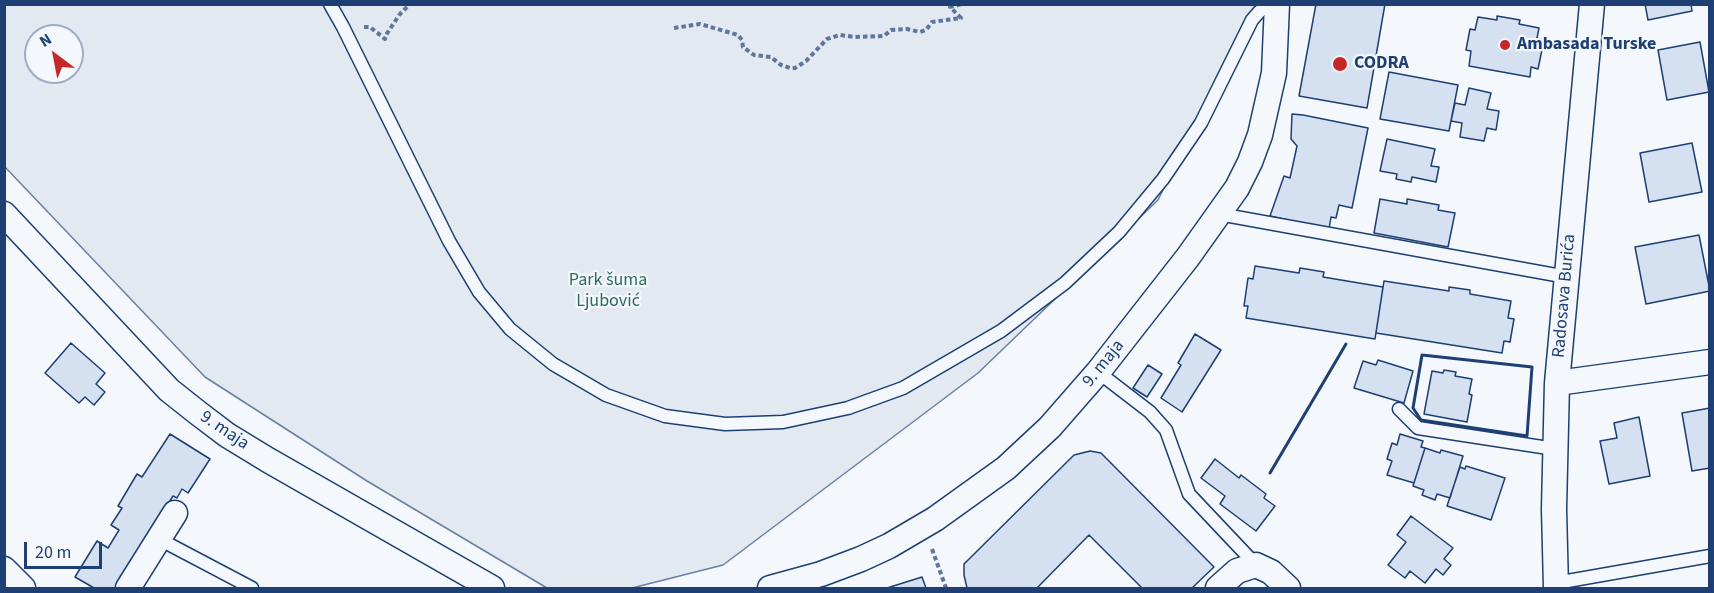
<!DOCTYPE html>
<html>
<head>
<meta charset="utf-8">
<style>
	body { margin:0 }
	#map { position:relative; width:1714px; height:593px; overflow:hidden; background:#f4f7fb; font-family:"Source Sans 3",sans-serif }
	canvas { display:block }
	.frame { position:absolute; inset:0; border:6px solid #1d3f73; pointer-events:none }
	.north { position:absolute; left:24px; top:24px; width:60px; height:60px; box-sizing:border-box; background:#f4f7fb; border:2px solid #9eadc5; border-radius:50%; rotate:328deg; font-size:16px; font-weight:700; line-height:24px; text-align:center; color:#1d3f73 }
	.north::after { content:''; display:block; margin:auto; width:21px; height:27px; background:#c62828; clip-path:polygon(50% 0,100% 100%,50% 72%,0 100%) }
	.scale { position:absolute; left:24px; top:542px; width:78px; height:27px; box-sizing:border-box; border:3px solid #1d3f73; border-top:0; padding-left:8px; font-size:18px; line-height:21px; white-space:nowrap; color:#1d3f73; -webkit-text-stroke:4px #f4f7fb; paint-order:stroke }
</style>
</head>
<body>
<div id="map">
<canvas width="1714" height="593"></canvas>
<div class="frame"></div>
<div class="north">N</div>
<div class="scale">20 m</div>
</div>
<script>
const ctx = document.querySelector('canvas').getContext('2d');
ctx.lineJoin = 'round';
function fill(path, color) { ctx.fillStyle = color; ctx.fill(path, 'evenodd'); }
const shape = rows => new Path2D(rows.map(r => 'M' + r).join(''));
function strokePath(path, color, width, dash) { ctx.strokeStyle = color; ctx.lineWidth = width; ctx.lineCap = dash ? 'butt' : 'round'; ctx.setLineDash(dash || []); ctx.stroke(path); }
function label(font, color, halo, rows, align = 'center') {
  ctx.font = font + ' "Source Sans 3",sans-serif'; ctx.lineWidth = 4.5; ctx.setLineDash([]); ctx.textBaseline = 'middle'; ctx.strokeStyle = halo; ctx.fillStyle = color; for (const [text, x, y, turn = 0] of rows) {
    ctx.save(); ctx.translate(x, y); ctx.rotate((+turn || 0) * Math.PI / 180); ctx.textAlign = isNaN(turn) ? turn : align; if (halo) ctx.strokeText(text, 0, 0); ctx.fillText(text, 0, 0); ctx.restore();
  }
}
const green = shape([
	[5,5,1255,5,1158,200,978,373,723,565,632,588,547,588,367,481,205,377,5,167,5,5],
	[36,36,72,36,72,72,36,72,36,36]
]);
fill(green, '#e3e9f0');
strokePath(green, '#687fa3', 1.5);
const building = shape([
	[1316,4,1385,4,1367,108,1299,96,1316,4],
	[1645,4,1691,4,1692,11,1648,20,1645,4],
	[1497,16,1520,20,1519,24,1539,28,1537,38,1544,40,1538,69,1531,67,1530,77,1469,66,1471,51,1466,50,1470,29,1475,30,1478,17,1497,20,1497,16],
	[1700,42,1709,92,1667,100,1658,50,1700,42],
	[1389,72,1458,85,1449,131,1380,119,1389,72],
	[1469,88,1491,93,1487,109,1499,111,1496,130,1487,128,1484,141,1460,137,1462,123,1451,121,1455,103,1465,105,1469,88],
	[1292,114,1303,115,1368,128,1352,208,1339,205,1336,218,1331,217,1329,229,1270,216,1284,176,1290,178,1297,146,1291,139,1292,114],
	[1387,139,1435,149,1431,166,1439,167,1436,182,1412,177,1411,182,1396,179,1397,174,1380,171,1387,139],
	[1692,143,1702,192,1649,202,1640,153,1692,143],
	[1380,199,1407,204,1407,199,1439,205,1438,210,1455,213,1448,247,1374,233,1380,199],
	[1699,235,1710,291,1646,304,1635,247,1699,235],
	[1255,266,1299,273,1300,268,1324,272,1323,277,1383,287,1375,339,1246,318,1248,306,1244,306,1248,278,1253,279,1255,266],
	[1384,281,1449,291,1449,287,1470,290,1470,294,1511,301,1508,318,1514,319,1510,342,1504,341,1502,353,1376,333,1384,281],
	[1195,334,1221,350,1182,412,1161,398,1181,365,1178,363,1195,334],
	[71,343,105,373,96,384,105,392,94,405,85,397,79,403,45,373,71,343],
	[1378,360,1413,371,1404,403,1354,388,1363,361,1376,365,1378,360],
	[1148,365,1162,374,1147,397,1133,388,1148,365],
	[1444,370,1456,372,1455,376,1472,379,1469,394,1472,395,1467,422,1424,414,1432,371,1443,373,1444,370],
	[1710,408,1710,468,1692,471,1682,413,1710,408],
	[1639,417,1650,476,1609,484,1600,441,1617,438,1614,423,1639,417],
	[170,434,210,459,188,493,182,489,177,498,173,496,115,588,94,588,75,577,97,541,108,548,119,530,111,525,122,508,118,506,137,474,142,477,170,434],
	[1400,434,1423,441,1421,447,1425,448,1414,483,1387,475,1392,461,1387,459,1392,443,1397,445,1400,434],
	[1425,448,1440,453,1441,450,1463,456,1450,498,1437,494,1435,500,1422,495,1424,490,1413,486,1425,448],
	[1090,451,1101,453,1214,567,1192,588,1142,588,1089,535,1037,588,967,588,964,575,964,564,1074,455,1090,451],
	[1215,459,1239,478,1241,475,1266,494,1264,498,1275,506,1256,531,1220,504,1225,496,1201,478,1215,459],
	[1466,466,1505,478,1491,520,1447,506,1460,467,1465,469,1466,466],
	[1411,516,1453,548,1444,559,1451,565,1443,575,1436,569,1425,583,1410,571,1405,578,1388,565,1406,542,1397,535,1411,516],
	[922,577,926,588,887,588,922,577]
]);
fill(building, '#d5e0f0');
strokePath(building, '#1d3f73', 1.5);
const lane = shape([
	[330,4,343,27,449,241,479,292,510,329,553,364,606,395,665,416,725,424,783,422,848,408,903,388,1001,331,1065,283,1119,232,1163,179,1201,123,1252,20,1259,12,1268,4],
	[1219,214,1567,277],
	[1098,372,1150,412,1166,430,1189,494,1256,565],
	[1399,409,1418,428,1555,449],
	[159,539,252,588],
	[1556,583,1710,556]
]);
const street = shape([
	[4,214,169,390,198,413,227,435,268,460,492,588],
	[1557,383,1710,362],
	[4,569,23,588],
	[128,588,175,513],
	[770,588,821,574,861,559,889,546,935,519,1006,468,1050,427,1098,372,1188,257,1237,188,1250,162,1260,135,1274,73,1277,4],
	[1218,588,1237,571,1256,565,1271,572,1288,588],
	[1556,588,1554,509,1557,383,1592,4]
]);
strokePath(lane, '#1d3f73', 15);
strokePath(street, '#1d3f73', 27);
strokePath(shape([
	[364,27,370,27,385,39,386,35,400,14,410,4],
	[674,28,700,24,738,35,742,40,743,47,754,55,771,57,781,65,790,68,795,68,806,61,827,39,840,35,855,37,884,36,891,30,907,29,920,32,926,30,932,22,961,18,950,7,962,4],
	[932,549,946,588]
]), '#5e769c', 4, [4.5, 3]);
strokePath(lane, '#f4f7fb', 12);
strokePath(street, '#f4f7fb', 24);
strokePath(shape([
	[1422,355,1532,367,1527,436,1421,420,1413,408,1422,355],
	[1270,473,1346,344]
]), '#1d3f73', 3);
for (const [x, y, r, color] of [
	[1505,45,6,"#c62828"],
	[1340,64,8,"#c62828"]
]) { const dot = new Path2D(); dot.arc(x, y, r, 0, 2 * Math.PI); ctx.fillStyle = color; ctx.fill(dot); strokePath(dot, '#f4f7fb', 2); }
label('bold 18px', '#1d3f73', '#f4f7fb', [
	["Ambasada Turske",1517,45],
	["CODRA",1354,64]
], 'left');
label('18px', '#2c6c60', '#f4f7fb', [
	["Park šuma",608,281],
	["Ljubović",608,302]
]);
label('18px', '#1d3f73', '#f4f7fb', [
	["Radosava Burića",1565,296,-85],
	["9. maja",1104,364,-51],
	["9. maja",224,431,34]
]);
</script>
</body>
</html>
